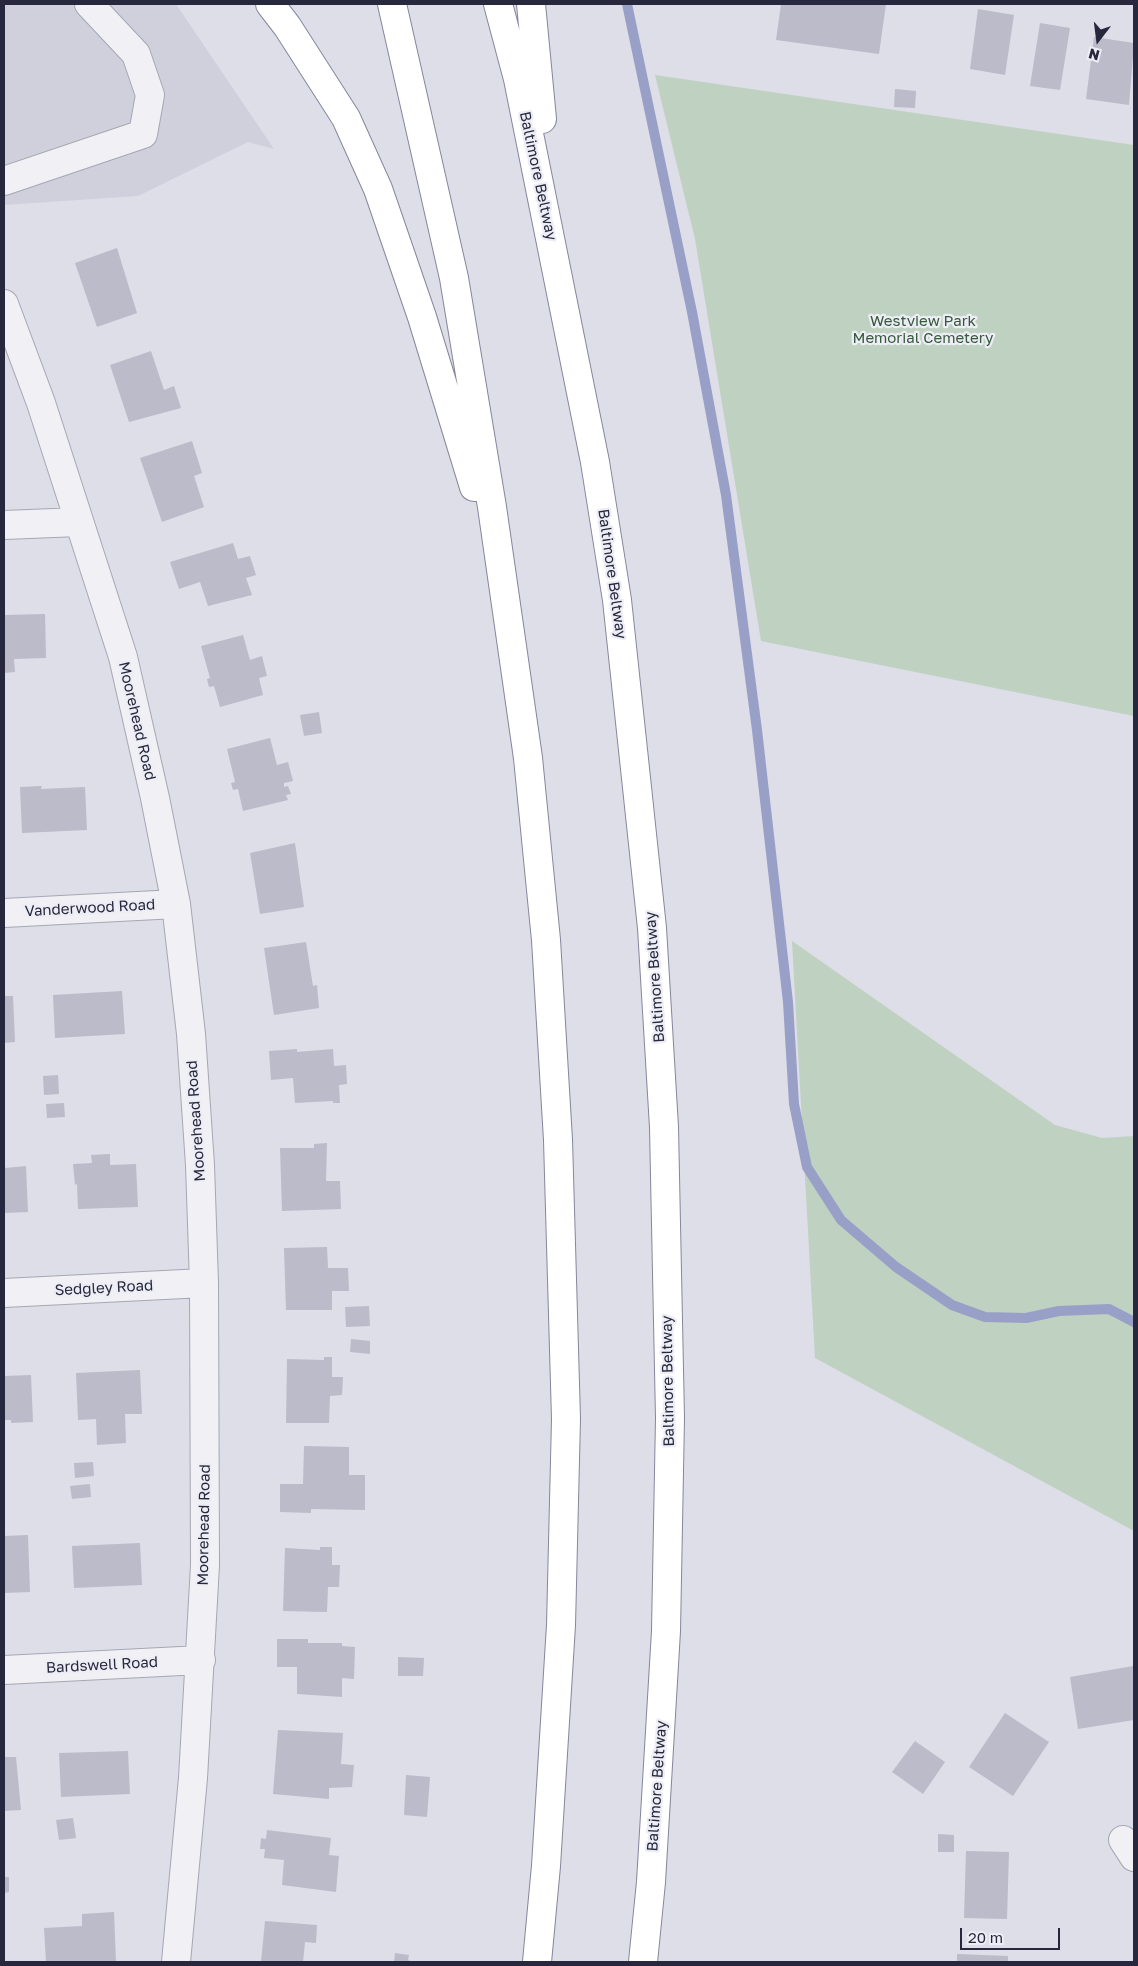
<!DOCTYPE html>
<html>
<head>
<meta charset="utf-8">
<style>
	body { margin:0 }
	#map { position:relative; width:1138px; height:1966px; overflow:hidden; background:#dddee7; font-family:"Golos Text",sans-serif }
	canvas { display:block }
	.frame { position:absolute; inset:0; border:5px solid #27283d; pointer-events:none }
	.north { position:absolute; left:1073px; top:15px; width:50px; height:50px; -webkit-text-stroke:4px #ededf5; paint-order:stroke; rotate:195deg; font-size:14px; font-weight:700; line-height:20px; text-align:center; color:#27283d }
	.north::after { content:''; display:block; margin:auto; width:18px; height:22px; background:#27283d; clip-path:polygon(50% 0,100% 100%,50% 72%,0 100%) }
	.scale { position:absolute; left:960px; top:1928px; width:100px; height:22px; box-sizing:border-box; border:2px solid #27283d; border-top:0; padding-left:6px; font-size:15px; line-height:18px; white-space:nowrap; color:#27283d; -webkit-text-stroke:4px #ededf5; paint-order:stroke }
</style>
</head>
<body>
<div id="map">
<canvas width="1138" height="1966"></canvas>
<div class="frame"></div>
<div class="north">N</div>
<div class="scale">20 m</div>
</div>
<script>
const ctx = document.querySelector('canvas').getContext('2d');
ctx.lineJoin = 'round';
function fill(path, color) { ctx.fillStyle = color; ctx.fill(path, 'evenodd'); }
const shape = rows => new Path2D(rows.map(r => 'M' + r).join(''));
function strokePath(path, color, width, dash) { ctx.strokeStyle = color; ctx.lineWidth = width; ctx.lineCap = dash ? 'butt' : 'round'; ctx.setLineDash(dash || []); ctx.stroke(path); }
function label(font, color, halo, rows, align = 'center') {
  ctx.font = font + ' "Golos Text",sans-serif'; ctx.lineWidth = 4.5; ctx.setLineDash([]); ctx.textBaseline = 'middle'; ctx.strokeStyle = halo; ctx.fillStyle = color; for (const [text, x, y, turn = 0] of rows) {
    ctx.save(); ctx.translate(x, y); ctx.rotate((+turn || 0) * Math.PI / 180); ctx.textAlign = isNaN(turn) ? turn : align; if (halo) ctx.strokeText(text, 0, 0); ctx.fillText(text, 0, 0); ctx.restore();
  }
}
fill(shape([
	[4,4,176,4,274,149,248,142,138,196,4,205]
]), '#cfd0dc');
fill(shape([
	[655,75,1134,145,1134,716,761,641,695,239],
	[792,941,1055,1125,1102,1138,1134,1136,1134,1531,815,1358]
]), '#bfd1c0');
strokePath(shape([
	[627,4,692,312,726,495,757,730,788,1002,794,1104,807,1167,841,1220,896,1267,952,1305,985,1317,1026,1318,1059,1311,1109,1309,1134,1322]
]), '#99a0c7', 10);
fill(shape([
	[781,4,886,4,879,54,776,40],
	[978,9,1014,15,1005,75,970,69],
	[1040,23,1070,28,1060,90,1030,86],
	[1094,37,1134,43,1129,105,1086,99],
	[895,89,916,91,915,108,894,107],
	[117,248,137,313,97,327,75,263],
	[151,351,164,390,174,386,181,408,129,422,110,365],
	[192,441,202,473,194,476,204,507,162,522,140,458],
	[233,543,238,559,250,556,256,575,246,578,252,595,208,606,200,582,179,589,170,562],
	[45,614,46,658,14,659,15,672,4,673,4,615],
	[243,635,250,660,262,656,267,676,259,678,263,695,220,707,214,686,209,687,207,679,210,678,201,646],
	[319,712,322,733,304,736,300,715],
	[270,738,277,765,288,762,293,781,284,783,284,787,288,786,291,794,286,795,288,800,243,811,238,789,233,790,231,783,235,782,227,749],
	[42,786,41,789,85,787,87,830,22,833,20,787],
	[295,843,304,907,260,914,250,853],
	[306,942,313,986,317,985,319,1008,274,1015,264,948],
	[122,991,125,1034,55,1038,53,995],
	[4,996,13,996,15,1042,4,1043],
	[297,1049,297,1052,333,1049,334,1066,346,1065,347,1084,339,1085,340,1103,333,1103,333,1101,295,1103,293,1078,271,1080,269,1051],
	[58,1075,59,1094,44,1095,43,1076],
	[64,1103,65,1117,47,1118,46,1104],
	[327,1143,326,1181,340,1181,341,1209,282,1211,280,1148,314,1148,314,1144],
	[110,1154,110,1165,136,1164,138,1207,78,1209,77,1184,75,1185,73,1164,92,1163,91,1155],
	[26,1166,28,1212,4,1213,4,1171,5,1168],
	[327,1247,328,1268,348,1268,349,1291,332,1291,332,1310,286,1310,284,1248],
	[369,1306,370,1326,346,1327,345,1307],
	[351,1339,370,1341,370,1354,350,1352],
	[324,1357,332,1357,332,1377,343,1377,342,1395,330,1396,329,1423,286,1423,287,1359,324,1360],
	[140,1370,142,1414,125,1414,126,1443,97,1445,96,1419,78,1420,76,1373],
	[31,1375,33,1422,11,1423,11,1420,4,1420,4,1376],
	[304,1446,349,1447,349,1475,365,1475,365,1510,311,1509,311,1513,280,1512,280,1484,303,1484],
	[93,1462,94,1476,75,1478,74,1463],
	[90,1484,91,1497,72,1499,70,1486],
	[28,1535,30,1592,4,1593,4,1536],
	[140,1543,142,1585,74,1588,72,1546],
	[320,1547,332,1547,332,1565,340,1565,339,1587,328,1587,327,1612,283,1611,285,1548,320,1550],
	[277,1639,308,1639,308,1643,342,1643,342,1646,355,1647,354,1679,342,1678,342,1697,297,1694,297,1667,277,1667],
	[398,1657,424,1658,423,1676,398,1676],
	[1133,1666,1134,1720,1078,1729,1070,1677],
	[1005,1713,1049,1742,1013,1796,969,1767],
	[278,1730,343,1733,341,1764,354,1765,352,1787,329,1788,329,1799,273,1794],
	[915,1741,945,1762,923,1794,892,1772],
	[128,1751,130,1794,61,1797,59,1753],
	[4,1757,16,1757,21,1810,4,1811],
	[406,1775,430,1777,427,1817,404,1815],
	[73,1818,76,1838,59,1840,56,1820],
	[267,1830,331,1838,329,1855,339,1856,336,1892,282,1885,284,1860,264,1858,265,1849,260,1849,261,1838,266,1839],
	[938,1834,954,1835,954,1852,938,1852],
	[966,1851,1009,1852,1007,1919,964,1918],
	[4,1877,9,1877,9,1892,4,1893],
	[114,1912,116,1962,46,1962,44,1928,82,1926,82,1914],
	[265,1921,317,1925,316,1943,305,1942,303,1962,261,1962],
	[395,1953,409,1955,408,1960,413,1962,394,1962],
	[957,1954,1008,1956,1008,1962,957,1962]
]), '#bbbbca');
const minor = shape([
	[4,181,143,134,150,95,136,54,89,4],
	[4,304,41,403,123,657,155,798,176,904,191,1034,200,1165,204,1283,205,1565,193,1778,176,1962],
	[4,525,79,522],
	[4,913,176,904],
	[4,1293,204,1283],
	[4,1670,201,1660],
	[1123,1840,1134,1857]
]);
const highway = shape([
	[270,4,287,26,346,118,378,189,422,317,474,487],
	[392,4,454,278,492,507,528,758,546,940,558,1140,566,1419,561,1625,546,1866,537,1962],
	[498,4,518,79,595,462,617,600,652,928,664,1127,670,1418,666,1631,651,1882,643,1962],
	[531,4,542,119]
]);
strokePath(minor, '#a6a7b4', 30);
strokePath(highway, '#85879d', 30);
strokePath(minor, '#f0f0f5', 28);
strokePath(highway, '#fff', 28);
label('15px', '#27283d', '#ededf5', [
	["Baltimore Beltway",538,176,78],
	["Baltimore Beltway",612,574,82],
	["Moorehead Road",137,721,77],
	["Vanderwood Road",90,908,-3],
	["Baltimore Beltway",655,977,-94],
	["Moorehead Road",196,1121,-94],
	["Sedgley Road",104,1288,-3],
	["Baltimore Beltway",668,1381,-91],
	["Moorehead Road",204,1525,-89],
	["Bardswell Road",102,1665,-3],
	["Baltimore Beltway",657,1786,-86]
]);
label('15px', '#35593a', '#ededf5', [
	["Westview Park",923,321],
	["Memorial Cemetery",923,338]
]);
</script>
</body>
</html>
